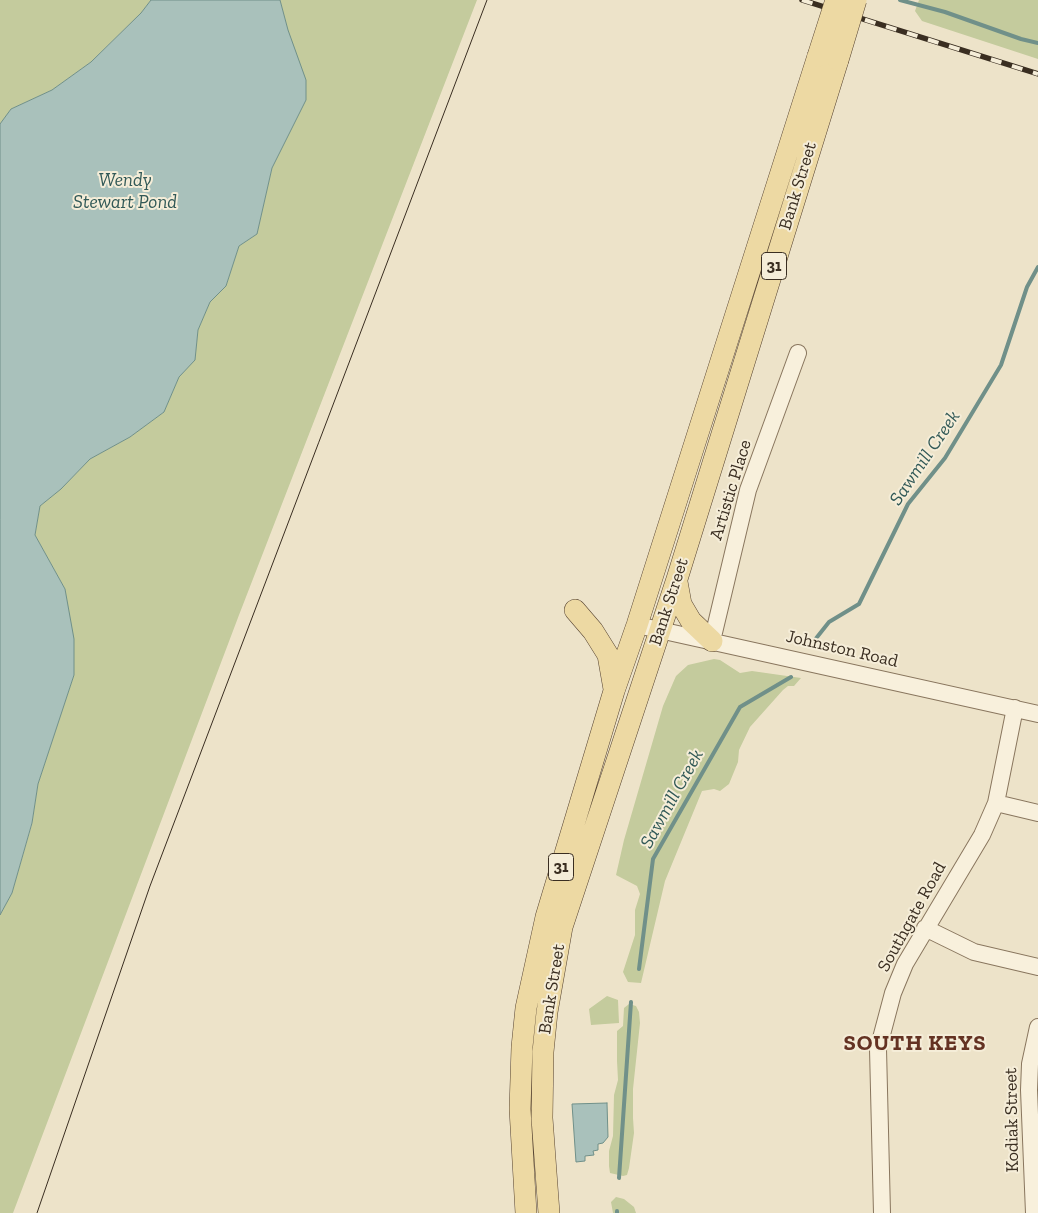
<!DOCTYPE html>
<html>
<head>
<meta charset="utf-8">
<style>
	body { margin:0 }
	canvas { display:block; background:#ede3c9 }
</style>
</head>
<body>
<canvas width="1038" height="1213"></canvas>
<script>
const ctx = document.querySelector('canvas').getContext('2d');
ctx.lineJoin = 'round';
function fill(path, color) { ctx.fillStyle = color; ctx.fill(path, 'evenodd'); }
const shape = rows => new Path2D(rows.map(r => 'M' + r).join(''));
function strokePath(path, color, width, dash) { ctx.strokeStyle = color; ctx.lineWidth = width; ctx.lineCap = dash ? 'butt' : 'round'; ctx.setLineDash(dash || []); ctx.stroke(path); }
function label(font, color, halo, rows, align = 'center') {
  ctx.font = font + ' "Zilla Slab",serif'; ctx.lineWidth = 4; ctx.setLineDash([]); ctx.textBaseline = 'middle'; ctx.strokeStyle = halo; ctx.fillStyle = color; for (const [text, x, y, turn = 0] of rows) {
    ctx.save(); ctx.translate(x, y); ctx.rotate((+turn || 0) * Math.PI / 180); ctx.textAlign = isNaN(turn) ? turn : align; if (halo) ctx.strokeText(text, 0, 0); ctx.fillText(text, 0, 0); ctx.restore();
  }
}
fill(shape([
	[0,0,151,0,141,13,91,62,52,90,11,109,0,124],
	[280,0,477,0,239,615,13,1213,0,1213,0,915,12,893,32,824,38,784,74,675,65,589,35,535,40,506,61,489,90,459,130,437,164,412,179,377,195,359,198,330,210,302,226,286,239,246,257,234,272,168,306,100],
	[919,0,1038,0,1038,59,922,21,915,11],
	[714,659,720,660,740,673,752,671,801,678,794,686,788,686,783,690,750,727,739,750,738,762,729,784,720,791,714,789,702,791,665,881,641,983,628,982,623,972,635,935,635,910,640,894,637,886,616,875,624,840,663,706,676,676,688,665],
	[607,996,618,1000,619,1023,591,1025,589,1009],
	[629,1004,636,1006,639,1012,640,1023,633,1089,633,1118,634,1133,629,1168,627,1175,623,1176,610,1173,609,1166,609,1151,613,1136,614,1095,618,1080,617,1061,617,1031,623,1026,624,1008],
	[616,1197,624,1199,634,1207,636,1213,613,1213,611,1202]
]), '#c4cb9d');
const water = shape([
	[151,0,280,0,288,30,306,80,306,100,272,168,257,234,239,246,226,286,210,302,198,330,195,360,179,377,164,412,130,437,90,459,61,489,40,506,35,535,65,589,74,639,74,675,38,784,32,823,12,893,0,915,0,124,11,109,52,90,91,62,141,13,151,0],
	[607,1103,608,1137,603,1143,598,1144,598,1150,593,1151,594,1155,585,1156,585,1161,576,1162,572,1104,607,1103]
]);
fill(water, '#a9c1bb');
strokePath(water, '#709089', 1);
strokePath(shape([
	[900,0,945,12,1021,39,1038,43],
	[810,646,829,622,859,604,908,504,945,458,1001,365,1027,287,1038,267],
	[639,969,653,859,740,707,791,677],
	[619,1178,631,1002],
	[617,1211,617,1213]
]), '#709089', 4);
const minor = shape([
	[637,625,1038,714],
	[712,641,748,490,798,353],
	[996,803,1038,813],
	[925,928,974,952,1038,967],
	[882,1213,878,1049,880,1042,893,993,905,964,982,835,996,803,1015,708],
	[1034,1213,1029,1090,1030,1064,1038,1027]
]);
const major = shape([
	[677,582,681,604,691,621,712,641],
	[575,610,593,631,608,655,614,689],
	[526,1213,520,1109,522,1047,526,1008,546,917,614,691,637,625,818,56],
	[549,1213,542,1118,543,1052,547,1012,562,927,677,579,838,60]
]);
strokePath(minor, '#89765e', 18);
strokePath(major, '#574432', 22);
strokePath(minor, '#f8f0dc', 16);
strokePath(major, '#edd9a3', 21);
strokePath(shape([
	[37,1213,150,886,487,0]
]), '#3a2e21', 1);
const rail = shape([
	[802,0,1038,74]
]);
strokePath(rail, '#3a2e21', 5.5);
strokePath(rail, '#f5edd8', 4, [11]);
const majorBridge = shape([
	[818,56,836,0],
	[838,60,856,0]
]);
strokePath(majorBridge, '#574432', 22, []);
strokePath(majorBridge, '#edd9a3', 21);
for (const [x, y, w] of [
	[774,266,25],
	[561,867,25]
]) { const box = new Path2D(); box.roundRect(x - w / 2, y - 13.5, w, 27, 4); ctx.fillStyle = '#f5edd8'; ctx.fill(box); strokePath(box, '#3a2e21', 1); }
label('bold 16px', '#3a2e21', null, [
	["31",774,266],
	["31",561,867]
]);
label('18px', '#3a2e21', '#f5edd8', [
	["Bank Street",798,186,-73],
	["Artistic Place",731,490,-73],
	["Bank Street",669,602,-72],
	["Johnston Road",842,649,13],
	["Southgate Road",912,917,-61],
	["Bank Street",552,989,-81],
	["Kodiak Street",1012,1120,-91]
]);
label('italic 19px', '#315957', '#f5edd8', [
	["Wendy",125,181],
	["Stewart Pond",125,203],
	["Sawmill Creek",925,458,-56],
	["Sawmill Creek",672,799,-61]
]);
ctx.letterSpacing = '1px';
label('bold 22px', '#643222', '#f5edd8', [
	["SOUTH KEYS",915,1044]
]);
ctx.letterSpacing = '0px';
</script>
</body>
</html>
